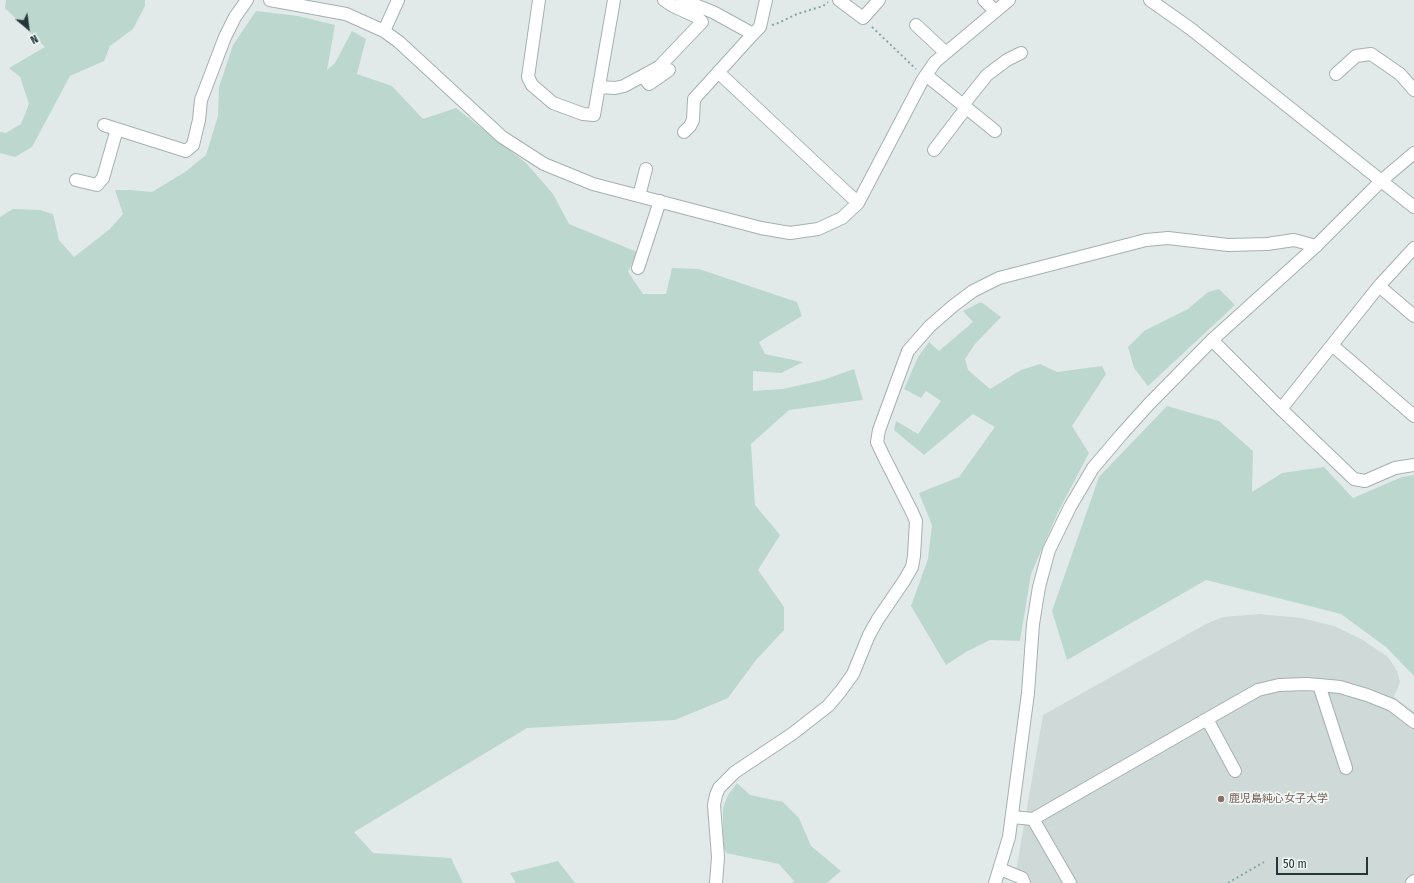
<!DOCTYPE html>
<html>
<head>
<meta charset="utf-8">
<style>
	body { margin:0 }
	#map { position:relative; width:1414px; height:883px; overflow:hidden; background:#e1eae9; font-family:"Fira Sans Condensed",sans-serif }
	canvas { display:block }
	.north { position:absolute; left:8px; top:8px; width:40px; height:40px; -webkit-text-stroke:3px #f1f7f6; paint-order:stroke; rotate:151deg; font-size:11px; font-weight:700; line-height:16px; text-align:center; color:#243638 }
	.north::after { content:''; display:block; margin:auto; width:14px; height:18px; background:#243638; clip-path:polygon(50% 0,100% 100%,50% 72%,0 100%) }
	.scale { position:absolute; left:1276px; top:857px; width:92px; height:18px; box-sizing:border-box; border:2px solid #243638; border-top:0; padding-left:5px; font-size:12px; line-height:14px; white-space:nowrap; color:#243638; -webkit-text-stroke:3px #f1f7f6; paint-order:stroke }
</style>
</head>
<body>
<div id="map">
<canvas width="1414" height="883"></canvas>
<div class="north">N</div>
<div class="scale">50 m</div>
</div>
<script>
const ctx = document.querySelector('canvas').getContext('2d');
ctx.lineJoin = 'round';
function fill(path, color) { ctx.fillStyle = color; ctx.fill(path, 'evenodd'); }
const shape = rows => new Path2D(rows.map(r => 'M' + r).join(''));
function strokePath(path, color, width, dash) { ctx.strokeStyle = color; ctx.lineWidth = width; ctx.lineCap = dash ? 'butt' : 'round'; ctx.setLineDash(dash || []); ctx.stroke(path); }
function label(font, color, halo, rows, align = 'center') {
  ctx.font = font + ' "Fira Sans Condensed","Noto Sans JP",sans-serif'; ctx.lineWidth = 3.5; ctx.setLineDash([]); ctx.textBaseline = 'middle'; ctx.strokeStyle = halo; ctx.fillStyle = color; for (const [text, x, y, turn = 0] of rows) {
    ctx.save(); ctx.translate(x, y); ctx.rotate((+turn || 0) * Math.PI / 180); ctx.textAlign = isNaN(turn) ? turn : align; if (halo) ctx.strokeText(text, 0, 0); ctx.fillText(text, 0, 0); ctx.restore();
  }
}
fill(shape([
	[1260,614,1301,618,1334,626,1361,639,1388,657,1397,671,1400,682,1394,697,1414,712,1414,883,1014,883,1043,715,1206,624,1223,617]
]), '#cfd9d8');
fill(shape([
	[6,0,145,0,145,6,133,29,110,46,104,61,70,76,32,147,15,157,0,153,0,132,6,133,21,124,29,104,20,77,9,68,45,47,5,8],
	[256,11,298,16,335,25,327,70,335,63,352,31,366,39,357,74,392,86,423,119,456,108,526,163,553,194,569,224,637,252,628,272,643,294,666,294,672,268,699,269,797,302,802,316,759,342,765,354,803,362,781,373,753,371,753,391,783,389,823,380,854,369,863,400,789,410,751,444,755,505,780,535,758,570,784,607,784,630,756,660,728,698,675,720,527,728,354,832,373,853,451,858,463,883,0,883,0,217,13,209,40,210,53,214,59,240,74,257,110,229,123,214,115,190,131,190,152,192,185,172,206,155,218,116,219,87,233,45],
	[1219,289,1235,305,1148,386,1134,368,1128,347,1144,331,1188,309,1208,292],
	[981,302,1001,317,975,344,965,359,968,370,990,389,1021,370,1040,364,1057,372,1102,366,1106,374,1072,426,1089,453,1058,512,1031,574,1020,641,990,640,966,652,946,665,911,606,928,559,932,525,919,493,959,477,995,427,973,414,924,455,894,430,896,421,918,434,941,401,926,391,921,398,904,389,918,357,929,342,939,351,973,322,963,311],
	[1167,406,1219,421,1253,451,1252,492,1282,473,1324,467,1353,498,1402,477,1414,475,1414,676,1386,647,1341,614,1206,580,1067,660,1052,611,1099,477],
	[737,783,750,795,783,802,799,818,811,846,841,871,827,883,792,883,794,881,779,864,726,853,723,844,723,808,728,795],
	[558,861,575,883,516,883,510,873]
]), '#bcd8ce');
const minor = shape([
	[270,0,346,14,384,31,399,42,502,137,544,164,593,184,761,228,790,233,818,229,842,218,858,203,922,81,935,62,1009,0],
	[539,0,528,77,532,85,553,103,583,114,594,115,614,0],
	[682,0,713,12,753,34,760,27,766,0],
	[839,0,863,18,879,0],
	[984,0,995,11],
	[916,25,946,53],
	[384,31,398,0],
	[718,72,858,203],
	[1336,74,1356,56,1371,54,1400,74,1414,90],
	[926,75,995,131],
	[643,76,649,84,669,70],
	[599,87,615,88,624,86,659,67,702,22,697,17,673,6,664,0],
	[963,105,987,75,1007,60,1021,53],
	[104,125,186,151,193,145,199,120,201,100,225,37,235,17,247,0],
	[684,132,690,126,693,120,694,99,753,34],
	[934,150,966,108],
	[76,180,97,185,103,178,117,129],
	[639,196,646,169],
	[638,268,660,201],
	[1379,286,1414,316],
	[1212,340,1281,409,1354,479,1365,481,1395,468,1414,465],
	[1332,345,1414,416],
	[1281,409,1379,286,1414,248],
	[1319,685,1340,687,1367,695,1392,705,1414,722],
	[1207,719,1258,690,1279,685,1307,684,1319,685,1346,768],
	[1012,817,1033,819,1070,883],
	[1033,819,1207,719,1235,771],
	[1000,869,1022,878,1024,883],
	[716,883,718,857,714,805,716,795,719,788,735,772,792,734,828,706,840,692,853,674,869,635,878,619,904,581,912,567,914,556,916,521,911,510,883,455,877,442,879,430,908,351,930,326,953,306,973,291,999,278,1146,240,1168,238,1228,245,1267,244,1294,240,1316,246],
	[1412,883,1414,881]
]);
const tertiary = shape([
	[1150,0,1191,29,1414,207],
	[995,883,1009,837,1028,693,1033,624,1039,587,1049,550,1070,507,1093,468,1121,435,1149,404,1212,340,1316,246,1381,181,1414,153]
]);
strokePath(minor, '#a5b0b0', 14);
strokePath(tertiary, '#a5b0b0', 14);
strokePath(shape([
	[772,25,776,24,797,14,823,6,828,2],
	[872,27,916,69],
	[1228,883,1264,862]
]), '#85a7a9', 2, [2, 3]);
strokePath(minor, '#fff', 12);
strokePath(tertiary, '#fff', 12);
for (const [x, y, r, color] of [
	[1221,799,4,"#8d6e63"]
]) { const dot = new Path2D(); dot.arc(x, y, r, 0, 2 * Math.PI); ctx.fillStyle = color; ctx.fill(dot); strokePath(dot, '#f1f7f6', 1.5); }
label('11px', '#785e54', '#f1f7f6', [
	["鹿児島純心女子大学",1229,799]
], 'left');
</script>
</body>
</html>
